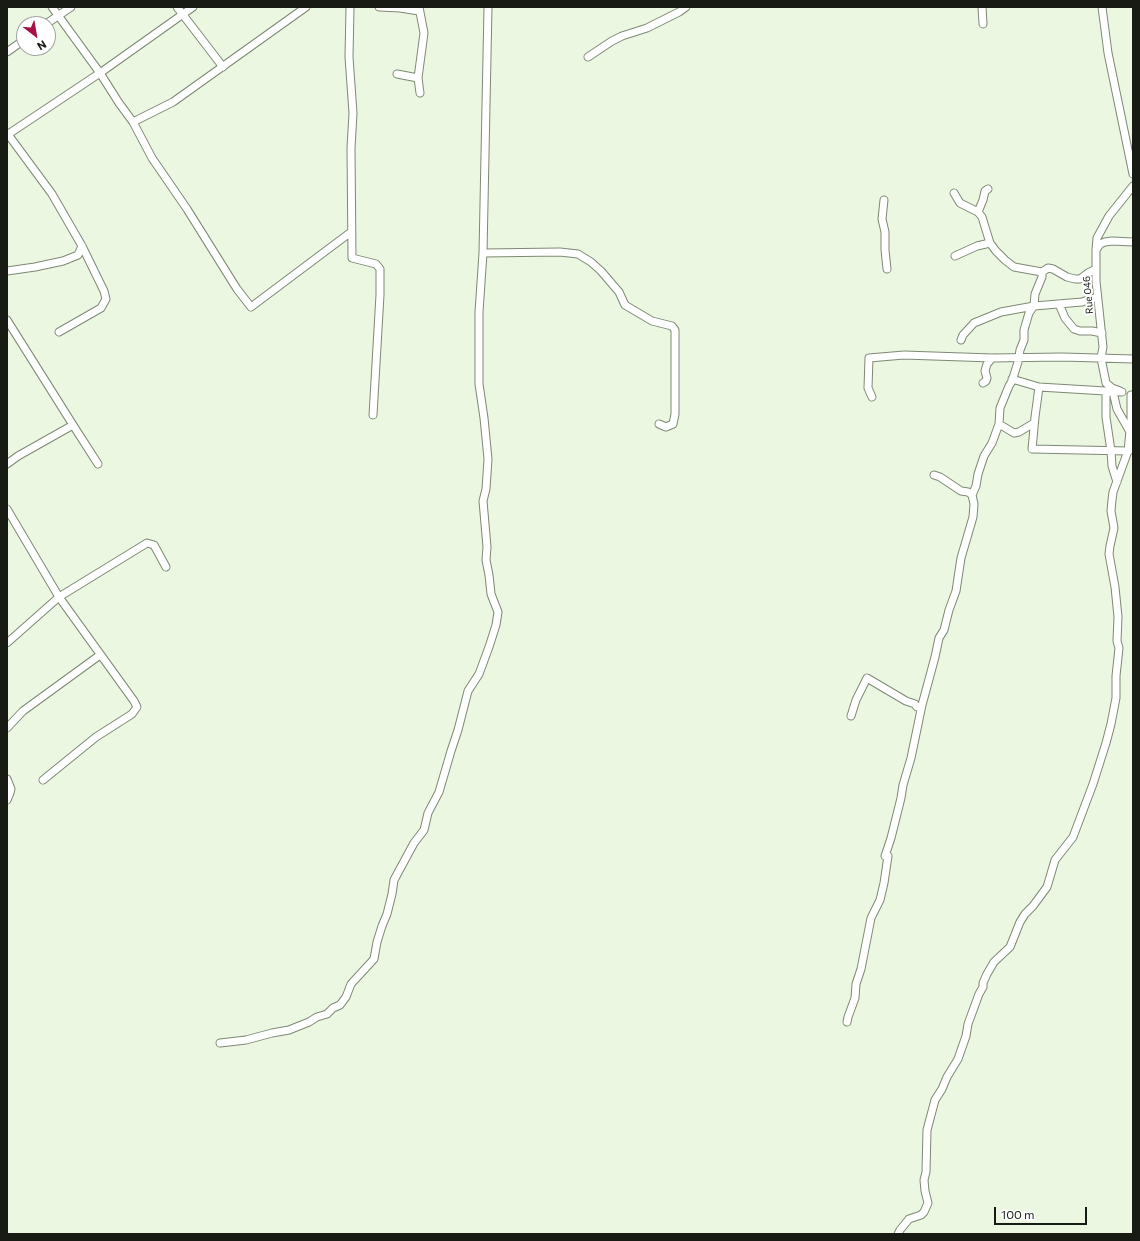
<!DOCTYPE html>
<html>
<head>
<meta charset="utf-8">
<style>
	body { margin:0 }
	#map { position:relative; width:1140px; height:1241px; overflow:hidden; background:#ebf7e1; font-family:Commissioner,sans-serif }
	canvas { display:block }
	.frame { position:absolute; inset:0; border:8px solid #171b13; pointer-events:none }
	.north { position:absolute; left:16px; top:16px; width:40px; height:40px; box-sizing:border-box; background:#fff; border:1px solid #a2a4a1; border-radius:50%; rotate:149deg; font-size:11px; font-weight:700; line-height:16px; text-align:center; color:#171b13 }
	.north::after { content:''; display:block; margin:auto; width:14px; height:18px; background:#a61046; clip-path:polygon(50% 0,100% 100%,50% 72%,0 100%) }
	.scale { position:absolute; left:994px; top:1207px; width:93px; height:18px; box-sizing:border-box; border:2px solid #171b13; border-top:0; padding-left:5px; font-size:12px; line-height:14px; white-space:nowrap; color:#171b13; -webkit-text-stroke:3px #fff; paint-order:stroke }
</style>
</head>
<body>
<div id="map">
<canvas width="1140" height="1241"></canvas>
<div class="frame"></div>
<div class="north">N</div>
<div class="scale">100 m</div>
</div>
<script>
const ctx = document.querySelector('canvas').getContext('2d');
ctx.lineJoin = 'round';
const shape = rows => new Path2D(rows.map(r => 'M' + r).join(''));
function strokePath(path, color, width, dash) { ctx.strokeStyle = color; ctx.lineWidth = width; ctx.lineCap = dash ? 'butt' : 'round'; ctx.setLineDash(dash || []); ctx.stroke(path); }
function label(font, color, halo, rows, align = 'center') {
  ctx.font = font + ' Commissioner,sans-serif'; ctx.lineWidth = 4; ctx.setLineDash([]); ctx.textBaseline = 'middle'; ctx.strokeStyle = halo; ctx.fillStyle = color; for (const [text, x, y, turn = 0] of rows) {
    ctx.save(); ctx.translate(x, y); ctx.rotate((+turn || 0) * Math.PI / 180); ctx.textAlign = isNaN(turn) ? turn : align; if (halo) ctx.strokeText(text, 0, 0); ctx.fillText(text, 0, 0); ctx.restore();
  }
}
const minor = shape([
	[52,7,100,73,119,103,133,122,152,158,187,209,237,289,251,307,351,232],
	[177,7,223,67],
	[350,7,349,57,353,113,351,148,352,258,376,264,380,269,380,295,373,415],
	[379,7,400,8,419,11],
	[419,7,424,33,418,78,420,93],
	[982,7,983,24],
	[1102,7,1108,53,1133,174],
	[46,24,71,7],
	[7,52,24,40],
	[588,57,612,41,622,36,647,28,679,12,686,7],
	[397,74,418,78],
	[133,122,173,102,306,7],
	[7,133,52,194,82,246,104,291,106,299,101,308,59,332],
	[7,135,100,73,193,7],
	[954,193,960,203,978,212,982,217,990,243],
	[884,200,882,219,885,232,885,250,887,269],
	[978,212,983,200,985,191,988,189],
	[1096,250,1100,244,1105,242,1112,241,1133,242],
	[483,253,560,252,578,254,591,262,601,271,619,292,625,305,652,321,672,326,675,330,675,414,673,424,666,427,659,424],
	[955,256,977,246,990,243,996,251,1005,260,1014,267,1042,272,1048,268,1053,269,1067,277,1075,279,1080,279,1088,273,1096,269],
	[7,271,35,267,63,261,78,255,82,246],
	[1059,304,1065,318,1074,329,1080,331,1092,331,1102,333],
	[7,320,73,425,98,464],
	[961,340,963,335,974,323,1001,312,1034,306,1082,302,1097,297],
	[1012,379,1039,387],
	[983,383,986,381,987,378,985,371,987,364,992,358],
	[1120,391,1112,388,1106,383,1101,358,1103,347,1096,281,1096,250,1097,238,1109,216,1133,186],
	[1108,392,1106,395,1106,417,1111,451,1112,466,1117,482],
	[1113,392,1117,409,1130,432],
	[1122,392,1039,387,1035,417,1032,449,1128,451,1131,421,1131,395],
	[872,397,868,388,869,358,904,355,992,358,1062,357,1133,359],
	[999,424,1014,433,1019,432,1034,423],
	[7,464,18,456,73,425],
	[934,475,940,477,961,491,968,492,972,495],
	[7,509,59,597,134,701,137,707,132,714,96,737,43,780],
	[7,643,59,597,147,543,154,545,166,567],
	[851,716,856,700,867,678,906,701,915,704,917,707,921,707],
	[7,728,23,711,100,655],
	[7,779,11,789,10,793,7,800],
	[847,1022,848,1017,855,998,856,984,861,969,871,918,880,900,884,883,888,856,885,856,891,838,901,798,903,785,911,758,922,705,935,657,939,638,944,630,949,610,956,591,961,558,973,517,974,504,972,495,976,486,978,474,984,456,992,443,999,424,1000,408,1009,386,1012,381,1018,362,1020,350,1024,340,1024,330,1029,313,1034,306,1035,294,1042,277,1042,272],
	[220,1043,246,1040,272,1033,289,1030,309,1022,317,1017,327,1014,333,1008,340,1005,346,997,351,984,374,959,377,942,382,926,387,914,392,894,394,880,414,843,424,830,428,813,439,792,451,751,458,730,468,691,479,674,489,647,496,625,498,612,491,594,489,575,486,560,487,547,483,501,486,489,488,459,484,418,479,384,479,312,483,253,488,7],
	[898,1234,900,1230,909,1219,921,1215,924,1212,928,1203,925,1191,924,1180,926,1172,927,1130,935,1100,942,1089,947,1077,958,1059,966,1036,968,1024,979,994,983,987,983,983,987,974,994,962,1010,947,1020,922,1025,914,1033,906,1047,887,1055,860,1073,837,1093,784,1106,743,1111,724,1116,698,1116,676,1119,648,1117,641,1118,617,1115,587,1109,554,1110,546,1114,528,1111,511,1112,500,1113,492,1128,451,1133,449]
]);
strokePath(minor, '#7e8975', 9);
strokePath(minor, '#fff', 7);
label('10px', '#171b13', '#fff', [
	["Rue 046",1088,295,-95]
]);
</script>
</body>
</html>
